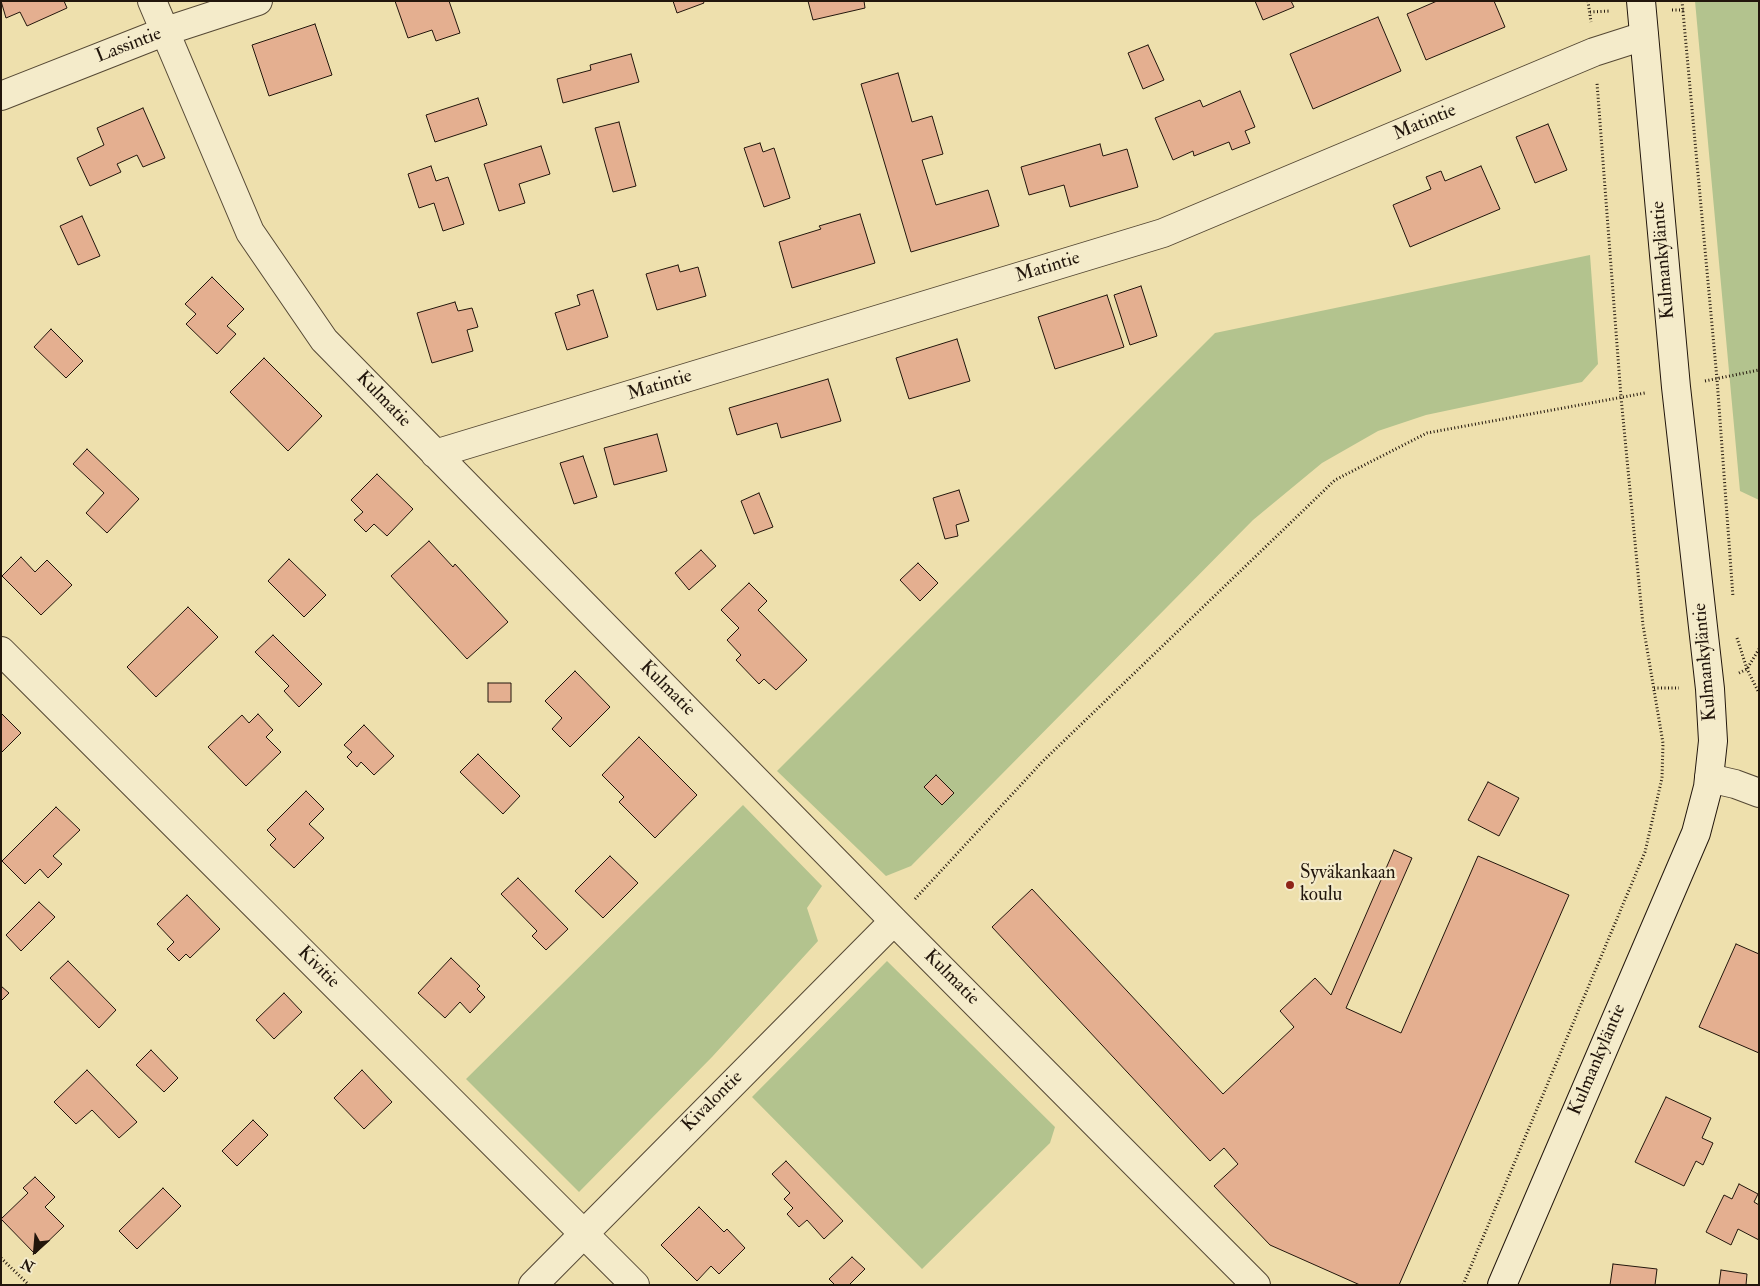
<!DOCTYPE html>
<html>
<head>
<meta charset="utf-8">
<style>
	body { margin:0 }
	#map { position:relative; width:1760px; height:1286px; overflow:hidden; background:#eee0ad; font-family:"IM FELL Double Pica",serif }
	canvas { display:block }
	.frame { position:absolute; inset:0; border:2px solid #22160c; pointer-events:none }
	.north { position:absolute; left:10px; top:1226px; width:50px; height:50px; -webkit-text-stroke:4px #f4ebca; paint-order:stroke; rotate:207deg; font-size:14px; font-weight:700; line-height:20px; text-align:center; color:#22160c }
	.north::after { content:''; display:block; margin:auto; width:18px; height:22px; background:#22160c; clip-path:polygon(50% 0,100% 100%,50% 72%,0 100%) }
</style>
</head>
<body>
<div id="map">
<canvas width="1760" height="1286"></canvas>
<div class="frame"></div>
<div class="north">N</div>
</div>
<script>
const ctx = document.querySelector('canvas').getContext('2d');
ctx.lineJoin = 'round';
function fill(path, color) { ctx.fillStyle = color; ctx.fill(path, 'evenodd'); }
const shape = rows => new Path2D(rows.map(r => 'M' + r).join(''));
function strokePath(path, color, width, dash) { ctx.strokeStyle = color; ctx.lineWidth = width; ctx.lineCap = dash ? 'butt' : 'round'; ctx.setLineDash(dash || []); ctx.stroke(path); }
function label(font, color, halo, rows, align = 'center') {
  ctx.font = font + ' "IM FELL Double Pica",serif'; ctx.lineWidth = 4.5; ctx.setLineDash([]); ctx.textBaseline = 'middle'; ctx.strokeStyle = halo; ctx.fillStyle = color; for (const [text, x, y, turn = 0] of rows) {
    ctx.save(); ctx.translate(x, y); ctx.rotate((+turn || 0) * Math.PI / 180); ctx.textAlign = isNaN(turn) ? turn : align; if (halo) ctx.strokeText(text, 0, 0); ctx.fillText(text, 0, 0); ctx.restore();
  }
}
fill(shape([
	[1695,1,1759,1,1759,500,1740,491],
	[1590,255,1598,364,1582,382,1426,415,1378,431,1322,463,1253,520,911,866,886,876,777,771,1215,333],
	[743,805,822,886,807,908,818,941,712,1057,579,1192,466,1079],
	[887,961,1055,1127,1050,1143,922,1269,752,1097]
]), '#b3c38e');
const building = shape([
	[1,1,64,1,67,8,27,26,20,12,6,18,1,1],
	[395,1,449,1,460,33,436,41,432,30,408,38,395,1],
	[673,1,703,1,704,3,677,13,673,1],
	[808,1,864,1,865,8,813,20,808,1],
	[1255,1,1291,1,1294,7,1263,20,1255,1],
	[1437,1,1494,1,1505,27,1426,60,1407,14,1437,1],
	[1378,17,1401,71,1313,109,1290,54,1378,17],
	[315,24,332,75,269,96,252,45,315,24],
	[1148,45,1164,80,1143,89,1128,53,1148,45],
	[631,54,639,82,563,103,557,79,591,70,590,65,631,54],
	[898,73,912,122,932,116,943,154,922,160,936,205,988,190,999,226,911,252,861,84,898,73],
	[1240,91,1255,127,1245,131,1250,143,1232,150,1229,142,1194,156,1193,151,1173,160,1155,118,1200,100,1203,107,1240,91],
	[478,98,487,125,435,142,426,115,478,98],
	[143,108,165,158,143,167,137,155,117,164,121,172,90,186,77,158,104,145,97,128,143,108],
	[619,122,636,186,613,192,595,128,619,122],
	[1548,124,1567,170,1535,183,1516,137,1548,124],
	[760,143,763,152,774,148,790,198,764,207,744,148,760,143],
	[1100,144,1103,156,1127,149,1138,187,1070,207,1064,185,1029,195,1021,167,1100,144],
	[541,146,550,174,519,184,525,203,499,211,484,164,541,146],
	[431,166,436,181,448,177,464,224,443,231,434,203,419,208,408,174,431,166],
	[1481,166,1500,209,1410,247,1393,205,1431,189,1426,177,1441,171,1445,181,1481,166],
	[860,214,875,263,792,288,779,242,821,229,819,226,860,214],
	[82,216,100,256,78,265,60,226,82,216],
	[678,265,680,272,698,267,706,296,657,310,646,274,678,265],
	[212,277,244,309,227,326,236,334,217,354,186,324,196,314,185,304,212,277],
	[1141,286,1157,336,1130,345,1114,295,1141,286],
	[593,290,608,337,567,350,555,313,580,305,577,295,593,290],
	[1107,295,1124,347,1055,369,1038,317,1107,295],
	[455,302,458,311,472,308,478,327,467,330,473,351,432,363,417,313,455,302],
	[51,329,83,361,66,378,34,347,51,329],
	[957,339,970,381,909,399,896,358,957,339],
	[264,358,322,416,288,451,230,392,264,358],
	[828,379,841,421,781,438,777,423,737,435,729,408,828,379],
	[657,434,667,471,614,485,604,448,657,434],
	[87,449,139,499,107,533,86,513,104,493,73,464,87,449],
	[583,456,597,497,574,504,560,463,583,456],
	[377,474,413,509,387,536,374,524,366,532,354,520,363,512,351,500,377,474],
	[959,490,969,521,956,525,958,536,945,539,933,498,959,490],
	[759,493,773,527,754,534,741,501,759,493],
	[429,541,453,567,455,564,508,622,467,659,391,576,429,541],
	[701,550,716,566,689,590,675,573,701,550],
	[21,557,35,572,47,560,72,585,41,615,2,576,21,557],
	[289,559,326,595,304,617,268,581,289,559],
	[918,563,938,583,920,601,900,580,918,563],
	[749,583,767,601,758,610,807,660,776,690,764,679,759,684,736,660,741,655,727,640,739,628,721,610,749,583],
	[188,607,218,637,156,697,127,667,188,607],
	[273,635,322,684,299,707,284,691,289,686,255,652,273,635],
	[575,671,610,707,570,747,552,729,562,718,545,701,575,671],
	[488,683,511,683,511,702,488,702,488,683],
	[1,713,21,733,1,753,1,713],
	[258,714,273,730,266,737,281,752,246,786,208,747,242,715,249,723,258,714],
	[364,725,394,756,374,775,361,762,357,767,347,757,352,752,344,745,364,725],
	[639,737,697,795,655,838,619,802,624,797,602,775,639,737],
	[478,754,520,796,503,814,460,772,478,754],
	[936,775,954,793,942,805,924,787,936,775],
	[1488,782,1519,798,1499,836,1468,820,1488,782],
	[306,791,324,809,309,824,324,838,294,868,270,845,276,839,267,830,306,791],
	[56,807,80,830,53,856,62,864,48,878,40,869,25,884,2,861,56,807],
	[1394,850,1412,858,1346,1008,1401,1033,1478,856,1569,895,1399,1285,1360,1285,1270,1245,1214,1186,1238,1164,1224,1148,1210,1161,992,927,1032,889,1223,1094,1294,1027,1280,1011,1315,978,1331,995,1394,850],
	[610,856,638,883,603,918,575,891,610,856],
	[518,878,568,929,546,950,532,936,537,931,501,894,518,878],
	[187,895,220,929,190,958,186,954,179,961,167,949,174,942,157,924,187,895],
	[39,902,55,917,21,951,6,935,39,902],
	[1736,944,1759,954,1759,1053,1699,1027,1736,944],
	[451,958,480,986,477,989,485,997,470,1013,460,1002,445,1018,418,993,451,958],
	[68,961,116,1010,99,1028,50,978,68,961],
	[1,986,9,993,1,1001,1,986],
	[284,993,302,1012,274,1039,256,1020,284,993],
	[151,1050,178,1078,164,1092,136,1065,151,1050],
	[87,1070,137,1122,119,1138,92,1110,76,1124,54,1102,87,1070],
	[362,1070,392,1102,364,1129,334,1098,362,1070],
	[1666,1097,1711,1118,1702,1138,1713,1143,1703,1165,1696,1161,1684,1186,1635,1162,1666,1097],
	[253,1120,268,1135,237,1166,222,1151,253,1120],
	[786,1161,843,1221,824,1239,807,1220,799,1227,787,1214,793,1208,784,1199,790,1193,772,1174,786,1161],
	[35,1177,55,1197,45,1207,64,1226,35,1254,1,1219,28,1193,23,1188,35,1177],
	[1739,1184,1758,1194,1754,1202,1759,1205,1759,1240,1738,1229,1731,1245,1706,1232,1724,1195,1732,1199,1739,1184],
	[163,1188,181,1206,137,1249,119,1231,163,1188],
	[699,1207,724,1232,727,1229,745,1248,719,1274,711,1266,697,1281,661,1245,699,1207],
	[852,1257,865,1269,849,1285,835,1285,829,1279,852,1257],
	[1613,1264,1657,1269,1655,1285,1610,1285,1613,1264],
	[1721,1270,1747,1274,1746,1285,1719,1285,1721,1270]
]);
fill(building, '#e4af90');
strokePath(building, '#22160c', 1);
const street = shape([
	[152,1,250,232,324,340,894,921,1256,1285],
	[1,96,166,31,258,1],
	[435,454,1163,233,1594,52,1644,36],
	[1,651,635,1285],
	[1709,778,1735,784,1759,793],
	[533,1285,894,921]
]);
const secondary = shape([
	[1502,1285,1696,833,1708,787,1713,741,1710,689,1676,387,1641,1]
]);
strokePath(street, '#554834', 30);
strokePath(secondary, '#22160c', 30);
strokePath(shape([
	[1588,1,1591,22],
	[1682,1,1717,379,1733,597],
	[1672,10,1684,10],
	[1590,12,1611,11],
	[1705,381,1759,370],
	[1737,638,1747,669,1759,693],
	[1739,673,1747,669,1759,649],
	[1654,688,1679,688],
	[915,899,1042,762,1335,480,1427,433,1645,393],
	[1,1258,29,1285],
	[1463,1285,1645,852,1662,778,1663,743,1643,625,1621,397,1597,83]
]), '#22160c', 3, [1, 2.5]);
strokePath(street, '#f4ebca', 28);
strokePath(secondary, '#f4ebca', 28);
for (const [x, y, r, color] of [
	[1290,885,5,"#8f2418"]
]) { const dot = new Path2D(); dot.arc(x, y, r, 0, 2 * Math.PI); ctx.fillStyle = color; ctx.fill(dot); strokePath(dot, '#f4ebca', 2); }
label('19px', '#22160c', '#f4ebca', [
	["Lassintie",129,46,-21],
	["Matintie",1425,123,-23],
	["Kulmankyläntie",1664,260,-95],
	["Matintie",1048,268,-17],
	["Matintie",660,386,-17],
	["Kulmatie",383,400,46],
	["Kulmankyläntie",1706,662,-95],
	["Kulmatie",667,689,45],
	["Kivitie",318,968,45],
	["Kulmatie",951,978,45],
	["Kulmankyläntie",1598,1060,-67],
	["Kivalontie",713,1102,-45]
]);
label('19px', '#22160c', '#f4ebca', [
	["Syväkankaan",1300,874],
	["koulu",1300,896]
], 'left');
</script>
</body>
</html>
